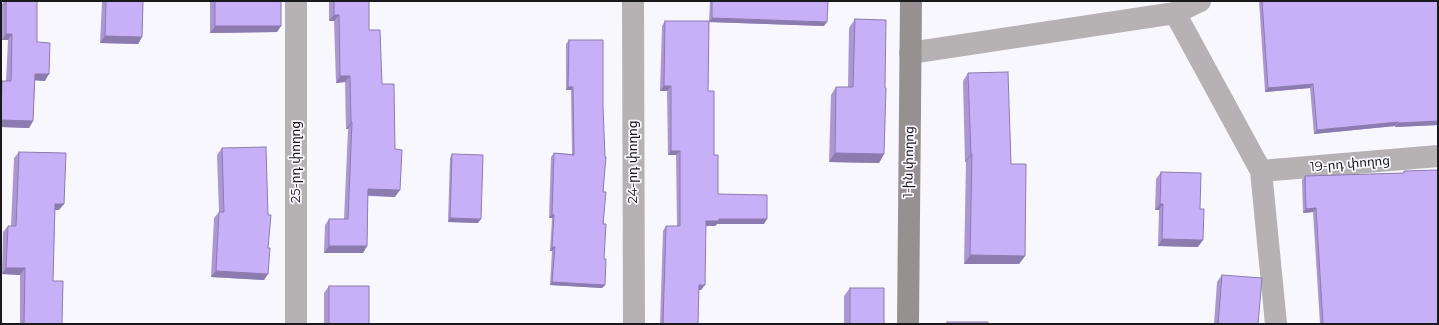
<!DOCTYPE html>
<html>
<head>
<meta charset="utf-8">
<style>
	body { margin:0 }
	#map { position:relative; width:1439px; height:325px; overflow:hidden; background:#f9f7fe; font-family:Montserrat,sans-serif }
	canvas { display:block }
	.frame { position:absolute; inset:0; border:2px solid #19181b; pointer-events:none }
</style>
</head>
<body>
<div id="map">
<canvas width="1439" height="325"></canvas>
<div class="frame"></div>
</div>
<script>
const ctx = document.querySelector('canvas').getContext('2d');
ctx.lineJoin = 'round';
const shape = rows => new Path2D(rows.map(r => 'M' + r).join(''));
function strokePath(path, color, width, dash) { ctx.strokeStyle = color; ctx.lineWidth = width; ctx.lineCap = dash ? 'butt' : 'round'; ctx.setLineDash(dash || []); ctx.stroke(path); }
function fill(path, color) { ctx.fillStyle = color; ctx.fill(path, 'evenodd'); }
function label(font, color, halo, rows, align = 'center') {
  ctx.font = font + ' Montserrat,"Noto Sans Armenian",sans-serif'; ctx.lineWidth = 3.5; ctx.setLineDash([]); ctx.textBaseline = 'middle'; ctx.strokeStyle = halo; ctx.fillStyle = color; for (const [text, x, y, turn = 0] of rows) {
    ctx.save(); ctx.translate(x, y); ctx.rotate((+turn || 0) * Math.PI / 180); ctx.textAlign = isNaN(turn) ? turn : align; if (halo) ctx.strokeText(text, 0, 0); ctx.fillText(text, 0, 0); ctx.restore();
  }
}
strokePath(shape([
	[296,1,296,324],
	[633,1,634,324],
	[1175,13,1261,171,1276,324],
	[910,53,1175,13,1200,1],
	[1261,171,1438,156]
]), '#b6b2b3', 22);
strokePath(shape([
	[908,324,911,1]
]), '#969091', 22);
fill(shape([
	[4,1,37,1,37,42,45,81,35,80,33,121,29,128,1,127,1,83,2,81,6,81,8,40,2,40,2,4],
	[102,1,143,1,142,37,138,44,100,43,102,2],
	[210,1,281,1,281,26,277,32,210,33],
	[329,1,369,1,369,30,382,84,395,197,368,196,367,246,363,253,324,253,325,225,329,219,344,219,348,129,346,129,345,82,336,83,334,21,329,21],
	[710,1,828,1,824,26,709,22,708,91,718,194,764,224,717,224,715,226,706,226,701,290,699,290,698,324,660,324,663,231,666,226,677,226,676,155,668,155,667,91,660,91,662,26,665,21,709,21],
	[1259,1,1438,1,1438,125,1395,127,1395,126,1314,134,1310,88,1265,92],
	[855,19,885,88,884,154,879,163,829,162,831,95,836,87,848,87,849,28],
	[569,40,603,106,604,259,605,285,602,288,550,285,552,251,550,251,552,218,549,218,551,157,554,153,572,154,571,90,566,90,566,44],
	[968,73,1011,164,1025,256,1019,264,964,264,966,162,965,162,963,81],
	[222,148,264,280,211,277,214,218,219,212,217,155],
	[19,152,59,210,55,210,53,281,62,324,20,324,20,275,2,274,3,232,8,226,11,226,14,158],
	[452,154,478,223,448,222,450,158],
	[1404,171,1438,324,1320,324,1313,212,1303,213,1302,180,1305,176,1403,173],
	[1161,172,1198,247,1158,246,1159,210,1155,210,1156,179],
	[1222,275,1258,324,1214,324,1217,282],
	[329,286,369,324,324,324,324,293],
	[850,288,884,324,844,324,844,296]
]), '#ac97d5');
fill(shape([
	[334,15,339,15,334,21,329,21],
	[712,18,827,22,824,26,709,22],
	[215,26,281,26,277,32,210,33],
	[6,34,12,34,8,40,2,40],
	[105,36,142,37,138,44,100,43],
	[35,74,49,74,45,81,30,80],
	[340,76,350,76,345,82,336,83],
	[1313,84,1310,88,1265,92,1268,88],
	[664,86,671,86,667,91,660,91],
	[568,87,573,87,571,90,566,90],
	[1,120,33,121,29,128,1,127],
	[1438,121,1438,125,1395,127,1398,123],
	[351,122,352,122,348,129,346,129],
	[1398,122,1395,126,1314,134,1317,130],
	[671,151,680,151,676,155,668,155],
	[835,153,884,154,879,163,829,162],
	[971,154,972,154,966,162,965,162],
	[368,189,400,190,395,197,363,195],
	[55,204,64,204,59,210,51,210],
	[1160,204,1163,204,1159,210,1155,210],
	[1316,208,1313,212,1303,213,1306,209],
	[552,214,554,215,552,218,549,218],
	[450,218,481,219,478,223,448,222],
	[719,219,767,219,764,224,717,224,715,226,702,226,706,221],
	[1162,239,1203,240,1198,247,1158,246],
	[329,246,367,246,363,253,324,253],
	[552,247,555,247,552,251,550,251],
	[970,255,1025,256,1019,264,964,264],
	[6,268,25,268,20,275,2,274],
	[216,271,268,274,264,280,211,277],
	[552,282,605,285,602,288,550,285],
	[699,285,705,285,701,290,696,290]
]), '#8c7bae');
const building = shape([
	[6,1,37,1,37,42,50,43,49,74,35,74,33,121,1,120,2,81,11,81,12,34,6,34,6,1],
	[106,1,143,1,142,37,105,36,106,1],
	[215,1,281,1,281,26,215,26,215,1],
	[334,1,369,1,369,30,380,30,382,84,394,84,395,149,402,150,400,190,368,189,367,246,329,246,329,219,348,219,352,122,351,122,350,76,340,76,339,15,334,15,334,1],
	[712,1,828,1,827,22,712,18,712,1],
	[1262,1,1438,1,1438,121,1398,123,1398,122,1317,130,1313,84,1268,88,1262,1],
	[855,19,886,20,885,88,886,88,884,154,835,153,836,87,853,87,855,19],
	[665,21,709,21,708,91,714,91,714,155,718,155,718,194,767,195,767,219,719,219,719,221,706,221,705,285,699,285,698,324,663,324,666,226,680,226,680,151,671,151,671,86,664,86,665,21],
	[569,40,603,40,603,106,605,157,606,157,603,192,606,192,603,224,606,224,604,259,606,259,605,285,552,282,555,247,552,247,554,215,552,214,554,153,574,155,573,87,568,87,569,40],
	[1008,72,1011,164,1026,164,1025,256,970,255,972,154,971,154,968,73,1008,72],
	[266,147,268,215,271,215,268,248,270,248,268,274,216,271,219,212,224,212,222,148,266,147],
	[19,152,66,153,64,204,55,204,53,281,63,281,62,324,24,324,25,268,6,268,8,226,16,226,19,152],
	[452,154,483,155,481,219,450,218,452,154],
	[1438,170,1438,324,1323,324,1316,208,1306,209,1305,176,1404,173,1404,171,1438,170],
	[1161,172,1201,173,1200,209,1204,209,1203,240,1162,239,1163,204,1160,204,1161,172],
	[1222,275,1262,278,1258,324,1218,324,1222,275],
	[329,286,369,286,369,324,329,324,329,286],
	[850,288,884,288,884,324,850,324,850,288],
	[947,322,988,322,988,324,947,324,947,322]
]);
fill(building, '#c8b0f8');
strokePath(building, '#8c7bae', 1);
label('13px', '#19181b', '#f9f7fe', [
	["25-րդ փողոց",296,162,-90],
	["24-րդ փողոց",633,162,-90],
	["1-ին փողոց",909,162,-89],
	["19-րդ փողոց",1350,164,-5]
]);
</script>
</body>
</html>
